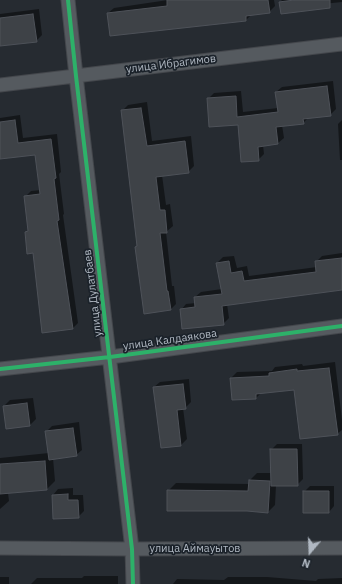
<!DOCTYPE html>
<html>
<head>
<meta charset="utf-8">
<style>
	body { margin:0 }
	#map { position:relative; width:342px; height:584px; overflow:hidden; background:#262b31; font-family:"IBM Plex Sans",sans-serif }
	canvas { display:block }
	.north { position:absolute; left:290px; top:532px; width:40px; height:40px; -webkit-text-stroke:3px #1b222a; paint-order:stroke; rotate:199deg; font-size:11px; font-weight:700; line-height:16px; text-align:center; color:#b0b8c2 }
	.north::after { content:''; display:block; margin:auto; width:14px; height:18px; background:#b0b8c2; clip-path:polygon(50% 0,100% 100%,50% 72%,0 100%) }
</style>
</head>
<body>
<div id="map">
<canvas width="342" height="584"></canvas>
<div class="north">N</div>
</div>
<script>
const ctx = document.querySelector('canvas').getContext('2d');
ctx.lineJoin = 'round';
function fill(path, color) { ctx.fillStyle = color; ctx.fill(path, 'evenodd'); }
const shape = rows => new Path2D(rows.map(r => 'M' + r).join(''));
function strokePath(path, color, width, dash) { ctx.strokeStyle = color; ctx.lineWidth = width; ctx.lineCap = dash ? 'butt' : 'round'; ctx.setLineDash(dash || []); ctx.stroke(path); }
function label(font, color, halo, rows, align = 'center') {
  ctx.font = font + ' "IBM Plex Sans",sans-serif'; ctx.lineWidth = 3.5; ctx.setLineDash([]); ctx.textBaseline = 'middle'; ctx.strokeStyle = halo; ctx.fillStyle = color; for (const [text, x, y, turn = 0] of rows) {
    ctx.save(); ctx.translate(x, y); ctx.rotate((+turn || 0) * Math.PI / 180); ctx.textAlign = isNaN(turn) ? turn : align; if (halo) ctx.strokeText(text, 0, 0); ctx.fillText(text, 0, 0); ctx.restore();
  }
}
fill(shape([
	[168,0,274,0,275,6,269,12,252,14,246,20,108,13,114,8],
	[282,0,342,0,342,2,323,4,280,2],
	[39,9,42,35,36,41,0,45,0,14],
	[333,81,336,109,330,115,308,118,303,123,282,125,284,138,278,143,263,145,264,154,258,160,239,124,208,99,214,93,241,91,243,112,278,108,276,92,282,87],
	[147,102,152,141,191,136,194,166,188,172,162,175,166,205,170,204,173,226,166,232,172,286,174,286,176,304,170,310,136,247,138,245,122,111,128,105],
	[20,115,23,138,57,134,61,172,59,174,64,214,63,215,78,323,73,328,26,232,29,229,25,197,31,191,41,190,36,154,0,158,0,118],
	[342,120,342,160,340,160,338,124],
	[342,253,342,290,227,304,229,318,223,324,181,310,186,304,196,303,195,297,201,292,222,289,217,263,223,257,234,256,237,268,247,266,249,276,317,267,316,262,322,256],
	[335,362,342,420,342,430,337,434,295,389,261,393,256,398,231,378,237,372,272,371,275,367,302,364,303,366],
	[189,379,191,402,185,408,183,408,187,439,181,445,154,387,160,382],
	[33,398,36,419,30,425,4,406,10,400],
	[79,422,82,450,76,455,53,458,55,481,47,489,8,493,9,501,0,509,0,458,49,453,46,432,52,426],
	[277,444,302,444,303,479,297,485,276,485,275,505,268,512,168,491,176,483,250,484,250,480,257,473,271,473,271,450],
	[310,486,334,486,334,506,329,512,304,492],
	[73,488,73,495,83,495,84,511,78,517,53,495,58,489],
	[84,576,118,576,118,584,31,584,37,578,82,578],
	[0,577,9,577,9,584,0,584],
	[228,577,267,577,316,581,318,579,342,578,342,584,173,584,177,579,224,580]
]), '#0007');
const building = shape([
	[167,0,268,0,270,13,246,16,246,21,110,36,107,13,167,6,167,0],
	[294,0,330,0,330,8,281,14,279,2,294,0],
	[33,14,37,42,0,46,0,18,33,14],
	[327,86,331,116,303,119,304,124,276,127,278,144,258,147,259,161,241,162,238,125,209,127,207,98,236,96,237,117,278,112,275,92,327,86],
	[141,108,147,146,185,141,189,173,156,177,160,210,165,210,167,233,160,233,167,291,168,291,171,310,144,314,135,247,137,246,121,110,141,108],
	[15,120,18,143,51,139,56,178,54,179,59,220,57,221,73,329,42,333,33,253,27,254,25,232,28,231,24,196,40,194,35,155,0,159,0,122,15,120],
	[342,258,342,290,222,306,224,325,182,329,180,309,195,307,194,297,222,294,216,263,229,261,231,273,242,271,244,281,316,272,315,261,342,258],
	[329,368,338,435,300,439,294,390,256,394,256,399,232,400,230,378,269,376,269,373,297,369,297,371,329,368],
	[183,384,186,409,177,410,181,446,161,448,153,387,183,384],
	[27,403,30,426,6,429,3,406,27,403],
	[73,428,77,456,49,460,45,431,73,428],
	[270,449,297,449,298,486,271,486,270,449],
	[45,461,47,490,0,494,0,464,45,461],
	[249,480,270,481,268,513,247,511,167,511,167,490,248,491,249,480],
	[303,491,329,491,329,513,303,513,303,491],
	[68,494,68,500,78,500,79,518,53,519,52,495,68,494]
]);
fill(building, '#3e4247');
strokePath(building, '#4e5259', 1);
const street = shape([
	[68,0,76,76,132,549,133,584],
	[0,85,342,44],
	[0,369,110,357,342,326],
	[0,548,132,549,342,548]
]);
strokePath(street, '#44474c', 15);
strokePath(street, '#555a5f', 13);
strokePath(shape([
	[68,0,76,76,132,549,133,584],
	[0,369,110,357,342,326]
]), '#2db169', 4);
label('11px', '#b0b8c2', '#1b222a', [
	["улица Ибрагимов",171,64,-7],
	["улица Дулатбаев",93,293,-97],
	["улица Калдаякова",170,340,-8],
	["улица Аймауытов",195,549]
]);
</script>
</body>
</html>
